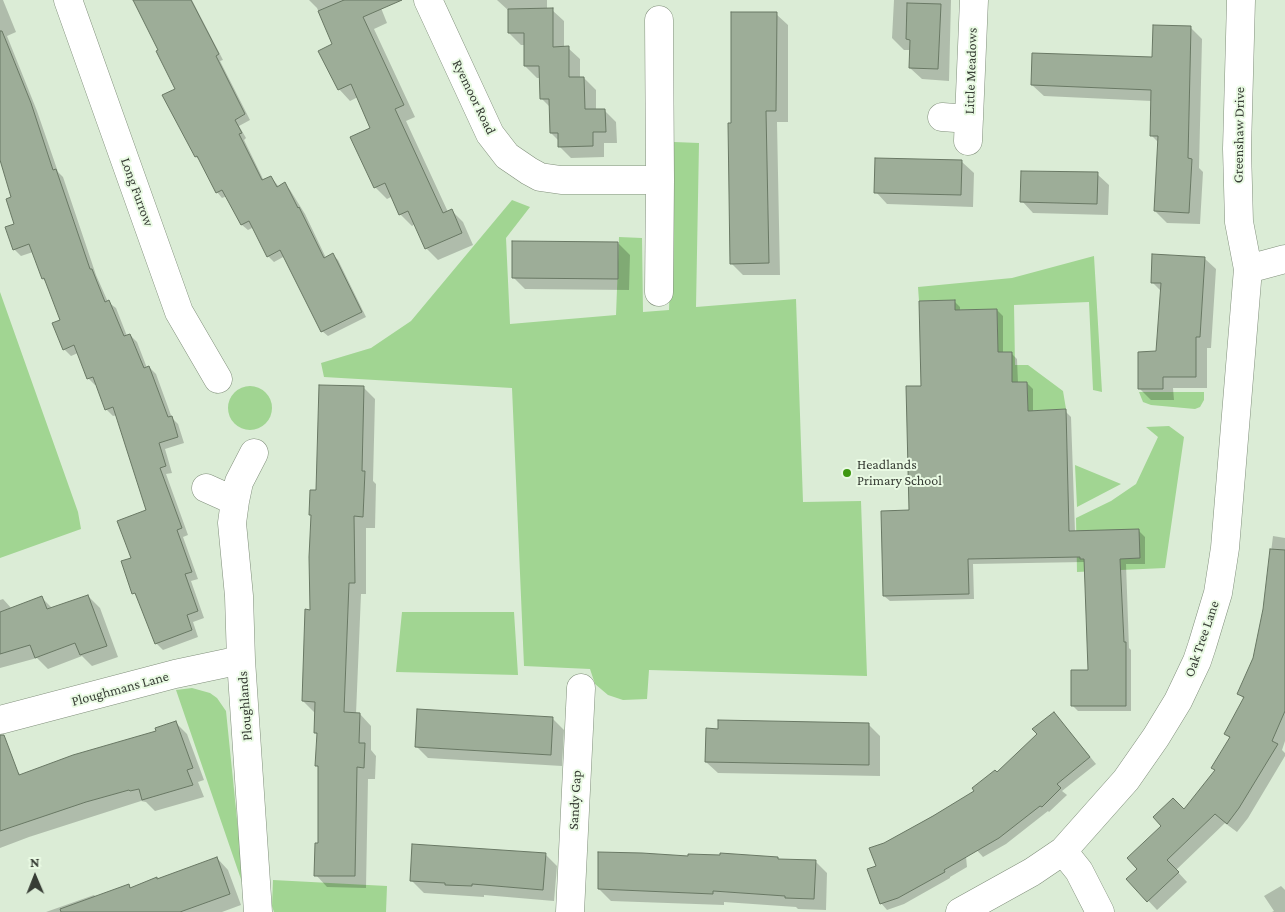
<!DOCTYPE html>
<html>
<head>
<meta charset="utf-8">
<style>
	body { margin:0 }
	#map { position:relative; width:1285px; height:912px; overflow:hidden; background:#dbecd6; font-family:"Crimson Pro",serif }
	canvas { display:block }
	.north { position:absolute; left:10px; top:852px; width:50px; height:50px; -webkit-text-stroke:4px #e9fae3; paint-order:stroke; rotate:359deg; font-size:14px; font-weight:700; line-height:20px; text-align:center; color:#373d35 }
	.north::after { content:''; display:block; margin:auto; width:18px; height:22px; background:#373d35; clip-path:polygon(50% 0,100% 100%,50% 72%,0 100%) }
</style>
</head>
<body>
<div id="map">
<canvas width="1285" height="912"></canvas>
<div class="north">N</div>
</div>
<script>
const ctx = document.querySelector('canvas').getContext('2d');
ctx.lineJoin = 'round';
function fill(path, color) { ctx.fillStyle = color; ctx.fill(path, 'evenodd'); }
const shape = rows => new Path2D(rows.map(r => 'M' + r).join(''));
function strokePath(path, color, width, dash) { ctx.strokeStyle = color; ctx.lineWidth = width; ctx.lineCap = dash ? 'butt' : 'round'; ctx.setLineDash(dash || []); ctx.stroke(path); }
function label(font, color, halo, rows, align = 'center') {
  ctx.font = font + ' "Crimson Pro",serif'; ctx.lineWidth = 4; ctx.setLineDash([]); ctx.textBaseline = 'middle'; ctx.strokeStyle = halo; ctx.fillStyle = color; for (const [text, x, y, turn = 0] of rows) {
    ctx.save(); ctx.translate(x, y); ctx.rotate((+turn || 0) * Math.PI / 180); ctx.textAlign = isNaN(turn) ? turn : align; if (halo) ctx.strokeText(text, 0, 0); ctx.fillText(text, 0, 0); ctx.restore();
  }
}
fill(shape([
	[674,142,699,143,696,307,796,299,803,502,861,501,867,676,649,670,647,699,623,700,608,695,595,684,590,669,524,666,512,388,324,377,321,363,371,348,411,321,512,200,530,207,506,238,510,324,616,315,619,237,642,238,643,312,669,310],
	[1094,256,1102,392,1093,390,1089,302,1014,305,1015,365,1028,365,1063,391,1066,409,1028,411,1027,382,1012,382,1012,352,998,352,997,309,955,310,954,300,919,301,918,287,1012,278],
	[0,292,78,512,81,529,0,558],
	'228 408a22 22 0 1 1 44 0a22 22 0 1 1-44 0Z',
	[1139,392,1204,392,1204,400,1200,407,1195,409,1151,405,1143,402],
	[1169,426,1184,437,1165,568,1077,572,1076,518,1111,501,1136,484,1158,437,1146,427],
	[1075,465,1121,484,1077,507],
	[402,612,514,612,518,675,396,672],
	[192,688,210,693,217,698,226,711,244,888,176,690],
	[273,880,387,886,386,912,274,912,272,906]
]), '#a1d592');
fill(shape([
	[0,0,3,0,16,32,7,36,37,111,58,172,63,177,96,275,108,302,116,308,127,336,130,335,137,342,147,368,149,367,156,374,172,418,178,424,184,443,165,449,172,473,166,474,188,535,183,537,198,579,191,581,204,618,193,622,198,637,163,650,156,643,139,598,134,593,132,558,147,511,117,415,113,416,106,409,97,384,95,385,88,378,78,353,71,356,64,349,62,320,47,283,43,279,33,252,21,256,14,249,15,224,13,198,0,156],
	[134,0,192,0,223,60,220,61,250,120,239,126,246,138,244,140,264,181,271,177,279,187,284,184,290,190,305,214,326,258,333,255,338,260,366,317,328,336,322,331,285,256,274,262,268,256,254,227,248,230,242,225,227,196,222,198,217,192,201,161,196,157,164,96,177,89,160,51],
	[309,0,376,0,379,3,387,23,374,29,415,117,406,121,448,212,451,210,463,222,473,245,438,260,426,248,415,224,412,226,400,214,391,197,387,199,375,187,371,129,358,97,350,101,339,89,333,45,317,8],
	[497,0,547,0,547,10,552,10,564,21,564,48,568,48,580,59,580,78,584,78,596,90,596,110,604,110,616,122,617,143,604,143,604,157,571,158,559,146,559,141,551,133,551,108,541,98,541,78,537,78,525,66,525,45,521,45,509,33,509,11],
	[894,0,951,0,949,81,922,79,910,68,911,50,904,50,892,38],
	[776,14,788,25,788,122,777,122,780,275,743,275,732,264,732,124],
	[1190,27,1202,39,1199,168,1203,172,1200,224,1167,223,1155,211,1159,143,1151,135,1152,101,1044,96,1032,85,1153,58],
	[962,162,974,173,973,207,887,204,876,192],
	[1097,174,1109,185,1108,215,1033,213,1022,201],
	[618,243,630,255,629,290,525,289,513,277],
	[1204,258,1216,269,1211,348,1207,348,1207,388,1173,388,1174,400,1151,400,1140,389,1157,353,1162,292,1152,282],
	[954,301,960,307,960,311,997,310,1003,316,1003,353,1011,353,1017,359,1018,383,1027,383,1033,389,1033,412,1065,411,1071,417,1075,532,1139,531,1145,537,1145,564,1126,564,1129,648,1131,650,1131,711,1078,711,1072,705,1090,671,1084,562,973,564,974,599,890,601,884,596,910,511,922,387],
	[363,387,375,399,373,481,376,484,375,528,366,528,366,594,361,594,356,714,360,714,371,726,371,750,376,756,375,779,368,779,366,888,327,887,316,875,319,844,319,768,317,766,318,735,315,733,315,713,303,701,311,611,313,517,310,514,317,492],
	[1273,536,1285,538,1285,741,1282,750,1285,753,1285,756,1248,818,1237,832,1225,823,1176,870,1187,882,1157,910,1128,879,1139,869,1216,770,1230,738,1226,734,1244,699,1239,694,1254,658,1264,609],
	[88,596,100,608,118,657,92,666,82,656,48,669,37,658,0,668,0,600,3,599,12,609,42,598,52,608],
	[553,719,564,730,562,766,428,758,417,747],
	[1060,720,1096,764,1062,791,1067,795,1049,812,1048,811,1006,844,983,857,964,836,967,867,950,877,950,878,904,904,887,910,881,903,877,867,884,844,976,791],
	[175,722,187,734,204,780,198,782,204,797,155,811,146,802,141,801,29,837,0,848,0,776,16,770,22,776,158,732],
	[868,724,880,736,880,776,718,773,706,762,720,730],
	[545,854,557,866,554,901,484,895,484,897,424,893,412,881],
	[689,857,778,858,779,860,815,861,827,873,826,910,798,909,796,907,724,902,724,905,611,901,599,889],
	[217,858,228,870,241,905,222,912,46,912,94,895,96,897,128,886,131,888],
	[1281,886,1285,890,1285,912,1272,912,1274,911,1264,896]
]), '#0003');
const building = shape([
	[133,0,191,0,219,54,216,56,245,114,235,120,242,133,239,134,262,180,271,176,277,187,285,182,298,208,299,207,324,258,333,253,362,312,321,332,280,250,267,257,249,221,241,225,222,190,216,193,197,156,195,157,162,95,175,89,156,51,158,50,133,0],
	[344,0,402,0,363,17,404,105,395,109,443,213,452,209,462,233,425,249,408,211,399,215,385,183,374,188,350,137,370,128,351,84,338,90,318,51,332,44,318,11,344,0],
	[907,3,941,4,938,69,909,68,910,40,906,39,907,3],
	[553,8,553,47,569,46,569,77,584,77,585,109,605,109,606,132,593,132,593,146,558,147,558,133,550,133,549,99,540,99,539,66,524,66,524,33,508,33,508,9,553,8],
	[731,12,777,12,776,111,766,111,769,263,730,264,728,123,731,123,731,12],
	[1153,25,1191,26,1188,158,1192,159,1189,213,1154,211,1158,136,1150,136,1151,90,1031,85,1032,53,1152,57,1153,25],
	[0,31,2,31,31,103,53,170,56,169,90,269,92,269,105,302,109,300,124,336,130,334,144,368,149,366,168,417,172,416,178,437,159,443,166,466,160,468,182,528,177,530,192,572,185,574,198,611,187,615,192,630,155,644,135,593,132,594,121,561,131,558,117,521,146,510,113,407,105,410,93,377,87,379,74,345,63,350,52,323,60,320,44,278,42,279,29,244,13,250,5,227,14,224,6,199,11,197,0,160,0,31],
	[875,158,962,160,961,195,874,193,875,158],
	[1021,171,1098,172,1097,204,1020,202,1021,171],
	[512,241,618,242,618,279,512,278,512,241],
	[1152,254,1205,257,1200,337,1196,337,1196,377,1163,377,1163,389,1138,389,1138,352,1156,351,1161,283,1151,283,1152,254],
	[955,300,955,310,997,309,998,352,1012,352,1012,382,1027,382,1028,411,1066,409,1069,531,1139,529,1140,558,1120,559,1124,642,1126,642,1126,706,1071,706,1071,670,1088,670,1084,559,1080,559,1080,557,968,559,969,594,883,596,881,511,909,510,906,386,921,386,919,301,955,300],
	[319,385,364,386,362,471,365,471,363,517,354,516,355,583,349,583,344,712,360,713,359,743,365,743,364,768,357,767,355,876,314,876,315,843,318,843,318,766,315,766,317,733,314,733,315,702,302,701,305,609,310,610,309,557,311,515,309,515,310,490,316,490,319,385],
	[1270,549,1285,550,1285,711,1272,741,1278,744,1239,808,1227,824,1215,814,1167,860,1179,872,1147,902,1126,879,1137,869,1127,858,1161,826,1153,817,1173,798,1184,809,1215,770,1211,768,1230,737,1224,734,1244,697,1237,694,1253,658,1263,609,1270,549],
	[88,595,107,646,80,655,75,643,35,658,30,645,0,654,0,612,42,596,47,609,88,595],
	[417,709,553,717,551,755,415,747,417,709],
	[1054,712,1090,757,1057,784,1061,788,1042,807,1040,806,999,838,944,870,945,872,898,898,880,904,867,869,876,866,869,848,884,843,933,816,974,791,972,788,995,770,997,772,1037,734,1032,729,1054,712],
	[718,720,869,723,869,765,705,762,706,728,718,729,718,720],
	[176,721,193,768,187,770,193,785,142,800,139,789,130,791,129,790,86,802,0,831,0,735,4,735,19,775,73,755,156,731,155,728,176,721],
	[412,844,546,853,543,890,472,884,472,886,445,885,445,883,410,881,412,844],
	[598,852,642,853,688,856,688,854,720,855,720,853,778,857,778,859,816,860,814,899,785,898,785,896,713,891,713,894,598,889,598,852],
	[217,857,230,894,180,912,61,912,60,909,129,884,130,888,157,877,157,879,217,857]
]);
fill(building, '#9dad98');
strokePath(building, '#697864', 1);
const minor = shape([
	[68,0,179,312,218,379],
	[428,0,490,134,507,156,529,171,540,177,561,180,660,180,659,20],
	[942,117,969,119],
	[968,141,974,0],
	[1248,269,1285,259],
	[659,292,660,180],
	[254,453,239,482,235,501,232,523,239,596,241,660,258,912],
	[206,488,235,501],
	[0,720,175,674,241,660],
	[1063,851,1079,871,1100,912],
	[570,912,581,688],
	[960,912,1032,872,1063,851,1126,780,1156,737,1178,701,1197,661,1202,646,1218,593,1225,548,1248,269,1239,222,1237,149,1241,0]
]);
strokePath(minor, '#808f7b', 29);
strokePath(minor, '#fff', 28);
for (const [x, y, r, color] of [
	[847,473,5,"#3d9710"]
]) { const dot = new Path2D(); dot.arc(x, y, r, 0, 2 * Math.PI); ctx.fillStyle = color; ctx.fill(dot); strokePath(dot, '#e9fae3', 2); }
label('14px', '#373d35', '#e9fae3', [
	["Little Meadows",971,71,-88],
	["Ryemoor Road",474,97,64],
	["Greenshaw Drive",1239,135,-89],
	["Long Furrow",137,192,70],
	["Oak Tree Lane",1202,639,-71],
	["Ploughmans Lane",120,689,-15],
	["Ploughlands",245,706,-94],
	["Sandy Gap",575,800,-87]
]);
label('14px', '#373d35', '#e9fae3', [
	["Headlands",857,465],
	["Primary School",857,481]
], 'left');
</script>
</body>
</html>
